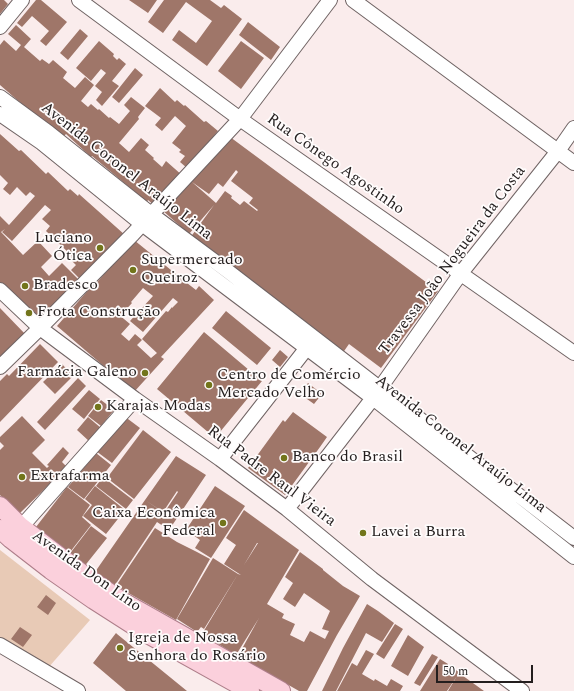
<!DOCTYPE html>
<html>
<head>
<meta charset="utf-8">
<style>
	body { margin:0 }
	#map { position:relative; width:574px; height:691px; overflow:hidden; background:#faecec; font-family:Spectral,serif }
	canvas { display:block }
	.scale { position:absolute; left:436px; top:665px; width:97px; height:18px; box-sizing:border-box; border:2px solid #231e1e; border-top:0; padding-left:5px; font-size:12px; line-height:14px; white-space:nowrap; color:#231e1e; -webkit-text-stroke:3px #fffcfc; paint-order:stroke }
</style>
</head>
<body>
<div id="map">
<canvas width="574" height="691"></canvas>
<div class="scale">50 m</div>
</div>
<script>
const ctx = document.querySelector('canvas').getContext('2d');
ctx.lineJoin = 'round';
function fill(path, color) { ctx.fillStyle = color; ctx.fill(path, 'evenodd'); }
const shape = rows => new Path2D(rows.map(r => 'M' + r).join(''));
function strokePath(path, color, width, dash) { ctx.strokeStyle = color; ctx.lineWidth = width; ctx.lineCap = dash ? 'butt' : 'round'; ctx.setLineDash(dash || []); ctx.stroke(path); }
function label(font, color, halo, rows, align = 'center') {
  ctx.font = font + ' Spectral,serif'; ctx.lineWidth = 3.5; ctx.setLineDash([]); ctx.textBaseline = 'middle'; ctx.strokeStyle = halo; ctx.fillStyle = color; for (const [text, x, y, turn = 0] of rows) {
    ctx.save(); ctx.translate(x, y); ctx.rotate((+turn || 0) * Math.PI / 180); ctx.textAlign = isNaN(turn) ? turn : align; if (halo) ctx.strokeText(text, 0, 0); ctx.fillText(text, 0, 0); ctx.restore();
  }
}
fill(shape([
	[0,550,90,620,48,668,0,640]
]), '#e8cab6');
fill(shape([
	[0,0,4,0,8,4,0,14],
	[36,0,41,0,67,22,46,46,40,41,49,31,40,23,32,16,22,27,17,23],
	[129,0,157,0,148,13],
	[164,0,210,0,221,8,224,5,242,19,207,66,172,40,179,30,196,43,212,21,186,2,163,33,148,22],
	[248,22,280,47,271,60,239,35],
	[16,25,31,39,24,47,40,61,42,59,49,64,53,60,67,72,63,78,75,88,85,77,94,85,81,101,88,107,91,104,98,110,99,109,109,118,110,117,119,124,130,111,124,105,131,97,145,108,138,117,139,119,119,143,129,152,141,138,149,145,145,150,154,158,153,159,162,167,166,161,183,176,156,207,148,200,147,202,92,156,91,157,66,134,64,136,56,130,54,132,0,85,0,45,4,40,16,51,21,45,8,34],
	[80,29,88,36,68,60,60,53],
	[99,41,114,54,113,56,117,60,119,58,126,64,112,81,119,86,102,106,96,100,102,92,95,86,106,73,101,69,91,81,76,68],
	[241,41,264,58,241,89,218,71],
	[135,68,143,75,119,103,112,97],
	[160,88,175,102,177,100,184,106,185,105,204,122,206,121,218,131,187,168,180,162,185,156,179,152,181,150,172,143,186,126,175,116,162,131,155,125,161,118,145,106],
	[0,134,19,151,21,150,46,174,48,172,68,191,70,189,78,196,79,194,125,235,82,281,71,270,76,265,70,259,72,256,46,231,50,226,42,219,51,210,45,205,12,241,2,232,5,229,1,232,23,255,38,241,52,256,41,267,49,276,62,263,81,282,41,321,0,288,0,216,9,225,35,196,30,192,26,196,17,187,10,195,3,189,8,183,0,175],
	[226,134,438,291,381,368,349,344,342,354,190,238,214,205,189,234,162,210],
	[236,170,238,172,231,181,253,198,249,203,258,210,257,211,244,201,240,205,231,198,232,196,225,191,216,203,192,182,209,194,218,183,223,187],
	[134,240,187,283,196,290,199,286,214,300,161,357,164,359,134,392,57,326,90,288,91,289],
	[143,288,153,296,130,321,143,332,173,298,178,302,172,308,172,307,168,312,166,311,142,339,157,353,151,358,137,345,142,340,135,334,129,341,121,334,130,324,112,309,113,308,121,315,132,303,131,302],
	[0,308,27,336,0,361],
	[226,311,271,348,257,365,212,328],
	[204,332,262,381,215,438,157,389],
	[40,344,58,362,0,422,0,381,7,374,9,376],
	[280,350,288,357,280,367,272,360],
	[62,364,73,376,55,394,43,382],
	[78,378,86,386,45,430,37,422],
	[308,383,322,394,314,404,300,394],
	[89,390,100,399,84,419,72,409],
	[101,400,114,410,101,426,88,416],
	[293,412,327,437,320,447,285,495,248,468,283,420,285,422],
	[22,416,45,440,32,453,47,468,49,466,47,465,63,447,69,453,62,462,67,467,19,514,0,495,0,450,4,446,0,442,0,437],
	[124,416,140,428,112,463,96,451],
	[88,417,101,428,90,442,77,430],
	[143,430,171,452,134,499,107,478],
	[96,453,111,465,84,499,68,487],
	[176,456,206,475,169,530,157,522,115,585,95,572,145,500,164,513,178,492,177,491,163,512,145,500],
	[103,477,133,500,126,509,96,486],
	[95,486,125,510,106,534,83,516,92,505,85,499],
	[215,486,245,506,211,558,195,548,200,540,186,530],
	[67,487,90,505,82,517,91,525,67,556,60,546,36,527],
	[244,510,299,550,267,604,284,614,282,618,295,624,290,635,304,642,310,631,325,639,329,631,322,629,330,611,304,593,295,607,283,599,293,583,285,577,300,552,323,569,323,570,343,586,360,596,337,635,331,632,337,635,307,691,299,691,238,656,259,618,236,655,202,634,238,574,241,575,224,564,236,545,226,538],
	[257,543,258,543,244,565],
	[91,526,107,538,83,568,68,556],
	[155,528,177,542,197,552,210,559,176,620,116,586],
	[213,558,238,574,204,629,201,627,197,632,177,619],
	[46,595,56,603,48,615,37,607],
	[367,604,378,611,394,623,382,642,366,633,336,691,322,691,343,648],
	[395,624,403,629,384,659,376,654],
	[20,627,32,635,23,647,11,639],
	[116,633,117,634,187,691,126,691,93,663],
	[408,635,424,647,408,676,391,666],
	[366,650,374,654,362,674,374,681,375,679,387,686,391,679,403,686,400,691,337,691,352,663,357,666],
	[432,654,438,657,420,686,414,683],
	[440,659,448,664,448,665,459,672,459,673,484,691,448,691,457,676,447,691,420,691]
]), '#9f7669');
const minor = shape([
	[79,0,240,119,574,353],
	[353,0,574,163],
	[0,27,22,0],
	[0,97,49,133,151,214,229,272,574,538],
	[0,114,42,143,142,224,373,398,574,557],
	[0,290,40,328,135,399,220,459,287,509,372,579,522,691],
	[0,367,40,328,133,234,240,119,330,0],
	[220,459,313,340],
	[287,509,373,398,461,273,558,151,574,128],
	[14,535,135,399],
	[0,645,78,691]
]);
const major = shape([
	[0,506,21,527,85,576,120,600,281,691],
	[0,529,11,539,51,570,94,600,144,632,250,691]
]);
strokePath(minor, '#706464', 16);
strokePath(major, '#ae7e8a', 20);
strokePath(minor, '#fff', 14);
strokePath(major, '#fbd0dc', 18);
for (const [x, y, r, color] of [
	[100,248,4,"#72751b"],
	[133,270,4,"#72751b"],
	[25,286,4,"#72751b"],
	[29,313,4,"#72751b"],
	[145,373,4,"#72751b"],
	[209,385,4,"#72751b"],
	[98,407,4,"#72751b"],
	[284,458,4,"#72751b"],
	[22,477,4,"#72751b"],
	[223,523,4,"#72751b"],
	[363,533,4,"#72751b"],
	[120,648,4,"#72751b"]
]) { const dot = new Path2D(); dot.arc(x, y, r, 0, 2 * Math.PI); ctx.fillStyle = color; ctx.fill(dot); strokePath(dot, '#fffcfc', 1.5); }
label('16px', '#231e1e', '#fffcfc', [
	["Rua Cônego Agostinho",335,165,35],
	["Avenida Coronel Araújo Lima",126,172,38],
	["Travessa João Nogueira da Costa",453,261,-53],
	["Avenida Coronel Araújo Lima",460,445,38],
	["Rua Padre Raul Vieira",271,477,37],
	["Avenida Don Lino",86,572,35]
]);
label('16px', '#231e1e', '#fffcfc', [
	["Luciano",92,239,"right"],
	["Ótica",92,257,"right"],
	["Supermercado",141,261],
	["Queiroz",141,279],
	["Bradesco",33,286],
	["Frota Construção",37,313],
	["Farmácia Galeno",137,373,"right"],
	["Centro de Comércio",217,376],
	["Mercado Velho",217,394],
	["Karajas Modas",106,407],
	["Banco do Brasil",292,458],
	["Extrafarma",30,477],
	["Caixa Econômica",215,514,"right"],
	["Federal",215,532,"right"],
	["Lavei a Burra",371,533],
	["Igreja de Nossa",128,639],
	["Senhora do Rosário",128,657]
], 'left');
</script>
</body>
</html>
